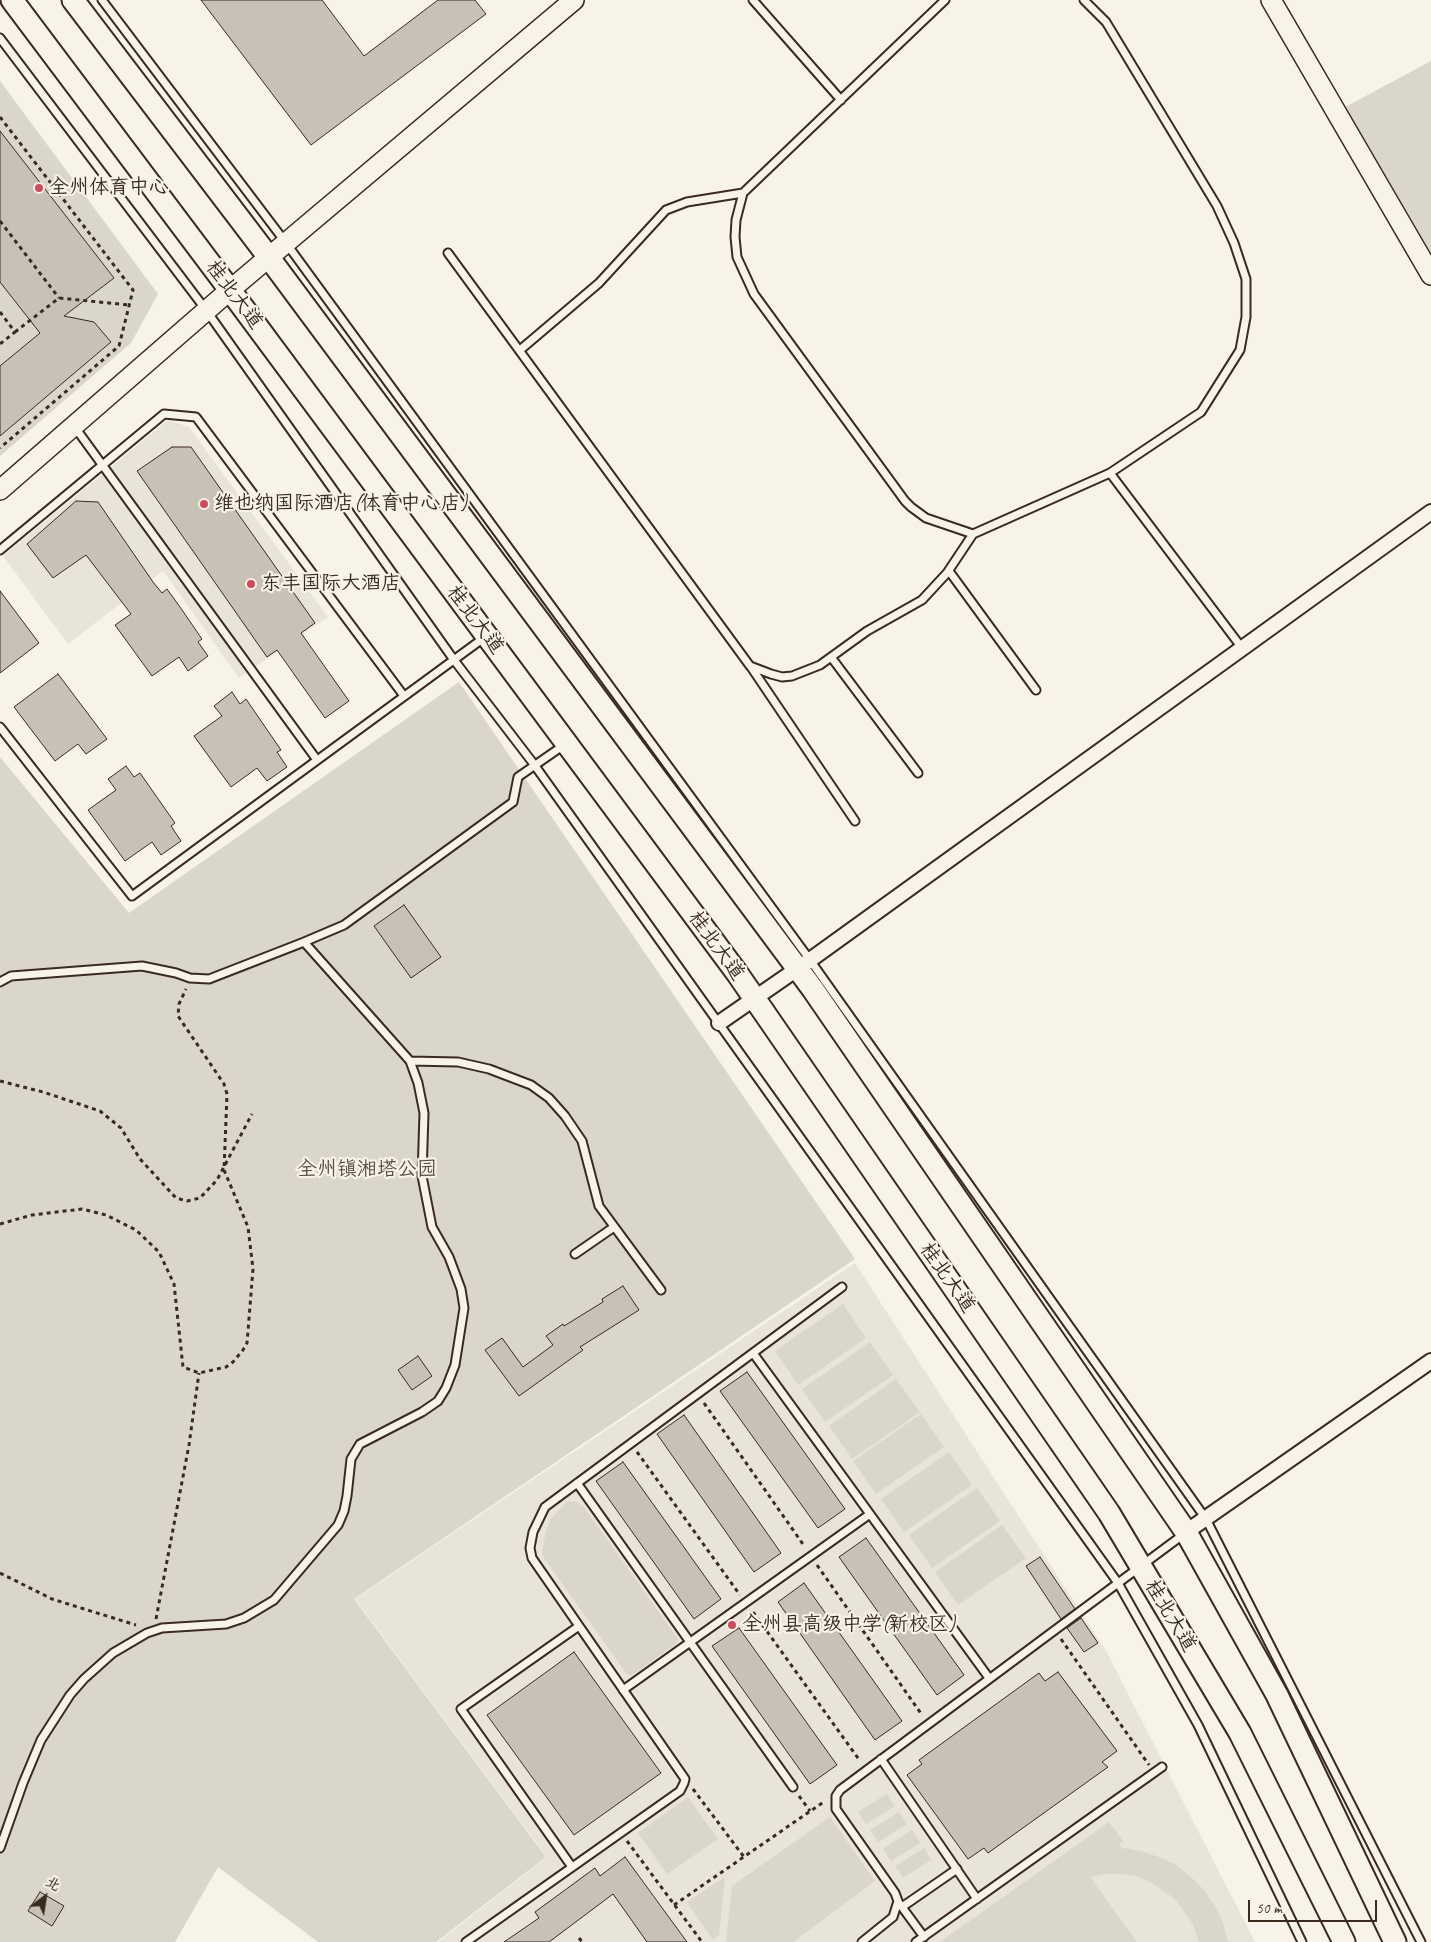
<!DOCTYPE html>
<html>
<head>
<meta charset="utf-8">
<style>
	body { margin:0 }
	#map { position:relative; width:1431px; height:1942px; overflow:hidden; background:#f7f3e8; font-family:Caveat,"LXGW WenKai TC",sans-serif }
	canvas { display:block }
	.north { position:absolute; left:20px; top:1872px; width:50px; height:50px; -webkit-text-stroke:4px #f7f3e8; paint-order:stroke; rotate:31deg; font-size:14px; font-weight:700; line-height:20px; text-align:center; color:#3b2a1e }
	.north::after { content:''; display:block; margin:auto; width:18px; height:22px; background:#3b2a1e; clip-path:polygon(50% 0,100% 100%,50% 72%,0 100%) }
	.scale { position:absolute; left:1248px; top:1900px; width:129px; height:22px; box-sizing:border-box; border:2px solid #3b2a1e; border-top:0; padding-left:6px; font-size:15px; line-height:18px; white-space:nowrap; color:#3b2a1e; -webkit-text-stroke:4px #f7f3e8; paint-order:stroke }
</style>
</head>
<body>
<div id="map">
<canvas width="1431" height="1942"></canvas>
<div class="north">北</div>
<div class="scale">50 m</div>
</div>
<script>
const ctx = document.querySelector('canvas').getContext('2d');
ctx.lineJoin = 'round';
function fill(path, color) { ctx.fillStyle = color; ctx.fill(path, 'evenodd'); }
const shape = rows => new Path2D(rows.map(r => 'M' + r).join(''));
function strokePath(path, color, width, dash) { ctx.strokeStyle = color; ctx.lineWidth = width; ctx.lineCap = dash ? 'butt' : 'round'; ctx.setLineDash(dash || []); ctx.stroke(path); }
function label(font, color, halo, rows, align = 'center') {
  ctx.font = font + ' Caveat,"LXGW WenKai TC",sans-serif'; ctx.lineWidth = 4.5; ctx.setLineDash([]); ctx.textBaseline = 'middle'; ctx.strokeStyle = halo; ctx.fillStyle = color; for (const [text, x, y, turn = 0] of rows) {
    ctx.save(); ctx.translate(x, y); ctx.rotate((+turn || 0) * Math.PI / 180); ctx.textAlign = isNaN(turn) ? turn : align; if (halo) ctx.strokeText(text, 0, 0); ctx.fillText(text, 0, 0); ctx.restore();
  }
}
fill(shape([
	[168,420,189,427,328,617,239,678,163,571,68,644,3,556],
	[855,1263,1106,1651,1255,1942,438,1942,547,1857,355,1599]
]), '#e9e4d9');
fill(shape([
	[1431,61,1431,275,1336,112],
	[0,81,158,294,131,343,0,456],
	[459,682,855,1259,354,1599,546,1857,436,1942,318,1942,218,1867,175,1942,0,1942,0,757,129,913],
	[843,1304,866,1338,798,1385,775,1351],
	[870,1342,893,1375,825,1422,802,1389],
	[896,1379,920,1412,852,1459,829,1426],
	[921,1414,944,1447,876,1494,853,1461],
	[949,1452,972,1485,904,1532,881,1499],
	[977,1488,1000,1521,932,1568,909,1535],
	[567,1501,576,1502,584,1507,678,1639,677,1643,631,1676,626,1673,542,1555,545,1535,550,1520],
	[1002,1525,1026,1558,958,1605,935,1572],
	[887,1794,895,1806,866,1824,858,1812],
	[688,1797,718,1839,667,1874,638,1833],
	[899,1812,907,1824,878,1842,870,1830],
	[830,1817,875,1881,793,1942,727,1942,726,1940,732,1886],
	[1109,1822,1123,1841,1119,1844,1122,1848,1141,1851,1159,1857,1176,1865,1191,1877,1204,1890,1215,1906,1223,1923,1228,1942,1199,1942,1193,1924,1175,1899,1150,1882,1136,1876,1121,1874,1105,1874,1090,1877,1137,1942,940,1942],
	[912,1830,920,1843,891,1861,883,1849],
	[924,1848,931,1860,903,1878,895,1866],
	[725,1877,719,1935,713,1940,687,1902]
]), '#dbd6cb');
const building = shape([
	[201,0,322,0,364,56,438,0,475,0,486,14,311,145,201,0],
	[0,131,114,278,64,316,94,322,111,342,0,436,0,366,40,333,0,282,0,131],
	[172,447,191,447,315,623,301,633,349,701,325,718,277,650,267,657,137,471,172,447],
	[76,501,98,502,153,582,162,593,167,589,180,607,202,639,198,642,208,656,188,671,179,657,152,676,115,625,131,614,86,555,53,578,27,544,76,501],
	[0,591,39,643,0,673,0,591],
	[58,674,107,739,86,754,78,744,55,761,14,707,58,674],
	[232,692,240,704,246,699,281,750,277,752,287,767,267,781,257,768,231,787,194,736,222,716,214,706,232,692],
	[126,766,134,777,140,773,175,823,171,826,181,841,161,855,152,842,125,861,88,810,116,790,108,779,126,766],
	[404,905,441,957,411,978,374,926,404,905],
	[623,1286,639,1310,580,1347,583,1350,519,1396,485,1350,502,1338,523,1367,553,1345,546,1336,563,1324,564,1326,603,1302,602,1299,623,1286],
	[418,1356,432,1376,412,1390,398,1370,418,1356],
	[747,1372,845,1509,818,1528,720,1391,747,1372],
	[684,1415,781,1553,754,1572,657,1434,684,1415],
	[623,1462,721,1599,694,1619,596,1481,623,1462],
	[866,1538,964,1675,937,1695,839,1557,866,1538],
	[1040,1557,1075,1609,1061,1619,1026,1566,1040,1557],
	[804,1583,902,1721,875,1740,778,1602,804,1583],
	[1081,1618,1098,1643,1084,1652,1067,1628,1081,1618],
	[739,1628,837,1765,810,1784,712,1646,739,1628],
	[574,1652,661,1773,574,1835,487,1715,574,1652],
	[1058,1672,1117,1751,1102,1762,1108,1767,988,1853,984,1848,968,1859,907,1775,922,1764,919,1760,1039,1673,1045,1681,1058,1672],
	[625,1857,687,1942,647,1942,613,1894,549,1942,504,1942,539,1918,535,1912,595,1868,600,1876,625,1857],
	[40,1892,64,1906,52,1926,28,1911,40,1892]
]);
fill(building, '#c8c1b6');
strokePath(building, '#3b2a1e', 1);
const service = shape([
	[102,0,286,243,810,960,1206,1519,1421,1942],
	[753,0,841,100],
	[945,0,743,193,736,220,735,237,737,257,754,294,905,501,911,507,926,518,973,534,1110,473,1201,412,1240,350,1246,317,1246,279,1234,243,1217,206,1106,22,1084,0],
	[0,38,206,310,454,660,533,763,1118,1583,1198,1725,1302,1942],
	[448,253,750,666,771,674,782,677,792,676,820,665,867,631,922,600,947,573,973,534],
	[520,350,599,283,666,210,687,202,743,193],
	[74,426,317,760],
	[1110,473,1242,648],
	[0,550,164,414,196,417,404,696],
	[949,571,1036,690],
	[831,657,918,773],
	[751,667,855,821],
	[0,727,132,896,485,637],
	[0,982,11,976,142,966,176,973,190,978,209,979,304,942],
	[410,1061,458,1062,489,1069,531,1085,549,1098,565,1116,582,1141,599,1206,661,1290],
	[575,1254,614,1227],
	[753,1353,989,1678],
	[577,1483,793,1787],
	[623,1690,870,1514],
	[881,1759,977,1899],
	[0,1848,23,1783,41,1740,70,1695,84,1679,113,1653,147,1633,162,1628,226,1624,244,1618,274,1600,338,1525,344,1511,347,1496,351,1459,360,1444,422,1412,438,1401,446,1388,455,1365,464,1308,461,1289,449,1257,432,1227,422,1176,424,1113,418,1083,410,1061,304,942,344,925,513,802,518,777,564,745],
	[572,1867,461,1709,579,1626],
	[899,1903,924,1937],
	[902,1907,957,1869],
	[466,1942,680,1791,684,1783,685,1779,532,1558,530,1548,533,1532,545,1507,842,1287],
	[862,1942,893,1917,898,1901,895,1893,836,1809,836,1796,840,1790,1184,1534],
	[916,1942,1162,1767]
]);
const minor = shape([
	[719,1023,810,960,1431,512],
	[1186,1532,1431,1361]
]);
const secondary = shape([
	[1271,0,1431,275],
	[0,490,230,290,574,0]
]);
const primary = shape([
	[12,0,230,290,737,973,1109,1513,1240,1733,1344,1942],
	[73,0,261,247,812,988,1186,1532,1277,1695,1395,1942]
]);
strokePath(service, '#3b2a1e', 11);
strokePath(minor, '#3b2a1e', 18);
strokePath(secondary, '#3b2a1e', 22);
strokePath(primary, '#3b2a1e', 25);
strokePath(shape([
	[0,117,133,290,119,346,0,448],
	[0,221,59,298],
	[0,312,15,332,0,344],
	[15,332,59,298,129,305],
	[0,1081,43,1092,100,1111,121,1128,140,1159,176,1198,187,1201,200,1198,217,1180,252,1114],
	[0,1224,32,1215,82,1209,106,1215,136,1230,159,1252,174,1284,183,1367,199,1373,226,1367,233,1362,243,1350,247,1343,253,1269,248,1227,224,1170,227,1094,224,1084,178,1016,179,1004,186,989],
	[704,1403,805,1547],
	[637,1452,740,1595],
	[817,1565,922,1715],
	[0,1573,52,1599,136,1625],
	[753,1612,860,1761],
	[156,1619,189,1445,199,1373],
	[1061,1639,1149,1765],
	[693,1789,744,1857],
	[799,1796,810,1811],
	[627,1841,702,1942],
	[674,1905,825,1801],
	[579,1938,582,1942]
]), '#3b2a1e', 3, [4, 4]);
strokePath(service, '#f7f3e8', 7);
strokePath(minor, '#f7f3e8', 14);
strokePath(secondary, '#f7f3e8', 19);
strokePath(primary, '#f7f3e8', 21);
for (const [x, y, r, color] of [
	[39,188,5,"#d1495b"],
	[204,504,5,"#d1495b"],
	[251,584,5,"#d1495b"],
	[732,1625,5,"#d1495b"]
]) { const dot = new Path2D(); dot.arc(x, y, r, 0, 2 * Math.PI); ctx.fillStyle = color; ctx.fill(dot); strokePath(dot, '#f7f3e8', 2); }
label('20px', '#3b2a1e', '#f7f3e8', [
	["全州体育中心",49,188],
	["维也纳国际酒店(体育中心店)",214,504],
	["东丰国际大酒店",261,584],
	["全州县高级中学(新校区)",742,1625]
], 'left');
label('20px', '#3b2a1e', '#f7f3e8', [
	["桂北大道",234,295,53],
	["桂北大道",475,620,53],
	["桂北大道",716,946,54],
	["桂北大道",947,1278,55],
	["桂北大道",1170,1616,59]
]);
label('20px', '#5b4c41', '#f7f3e8', [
	["全州镇湘塔公园",367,1170]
]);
</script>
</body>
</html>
